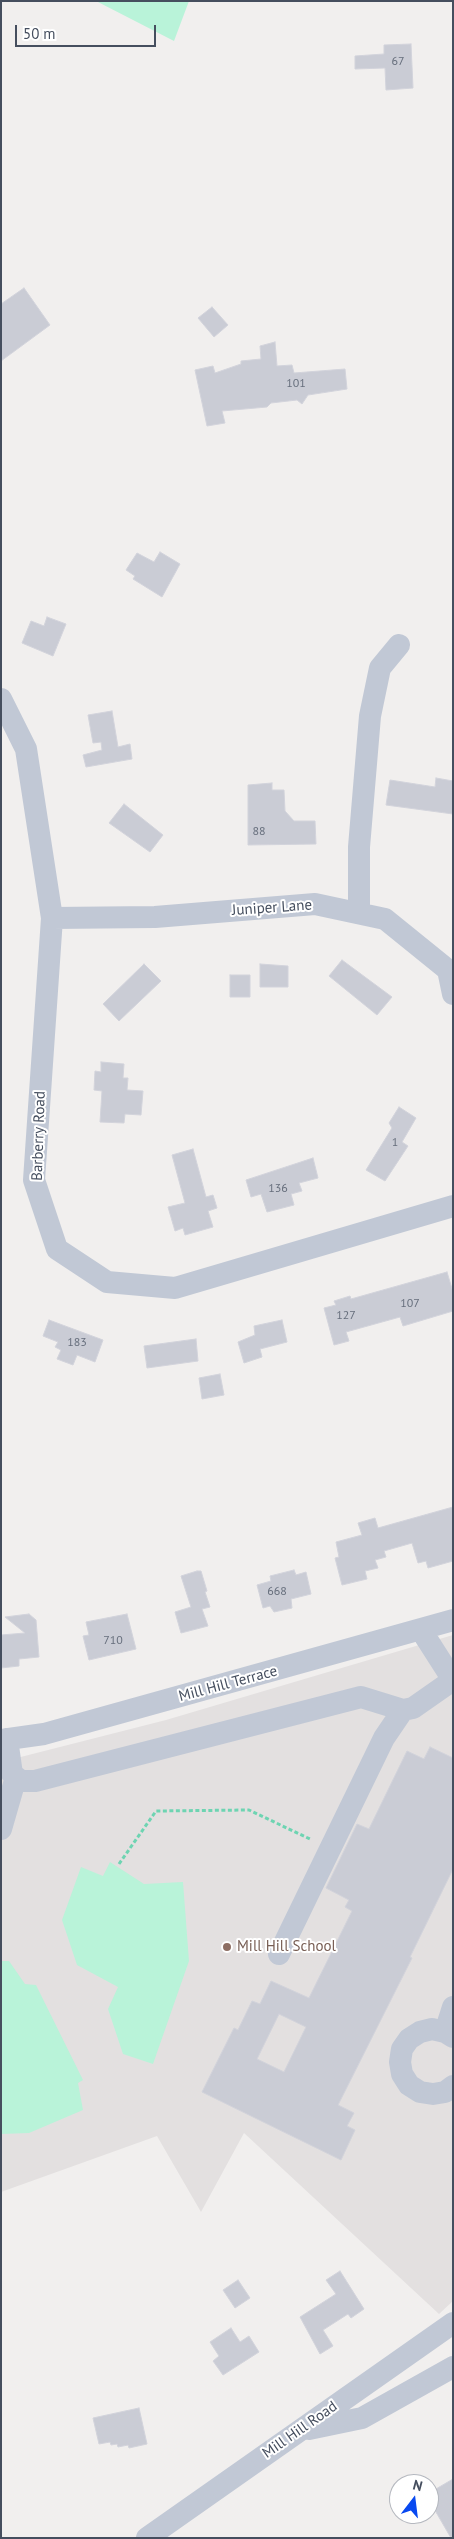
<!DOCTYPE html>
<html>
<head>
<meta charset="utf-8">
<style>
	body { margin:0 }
	#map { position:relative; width:454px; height:2539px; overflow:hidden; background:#f1efee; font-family:"PT Sans",sans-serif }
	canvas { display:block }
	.frame { position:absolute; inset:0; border:2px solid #454e5e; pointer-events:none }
	.north { position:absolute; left:389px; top:2474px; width:50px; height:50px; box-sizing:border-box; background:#fff; border:1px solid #b5b8bf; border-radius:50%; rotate:15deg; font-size:14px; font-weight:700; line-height:20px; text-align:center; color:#454e5e }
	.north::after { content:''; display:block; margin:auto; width:18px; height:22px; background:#0949f0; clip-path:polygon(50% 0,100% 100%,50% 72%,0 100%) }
	.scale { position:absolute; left:15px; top:25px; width:141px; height:22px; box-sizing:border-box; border:2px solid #454e5e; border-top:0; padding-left:6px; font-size:15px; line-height:18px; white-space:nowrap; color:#454e5e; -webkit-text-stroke:4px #fff; paint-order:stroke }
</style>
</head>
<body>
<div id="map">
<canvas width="454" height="2539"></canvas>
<div class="frame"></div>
<div class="north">N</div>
<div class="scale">50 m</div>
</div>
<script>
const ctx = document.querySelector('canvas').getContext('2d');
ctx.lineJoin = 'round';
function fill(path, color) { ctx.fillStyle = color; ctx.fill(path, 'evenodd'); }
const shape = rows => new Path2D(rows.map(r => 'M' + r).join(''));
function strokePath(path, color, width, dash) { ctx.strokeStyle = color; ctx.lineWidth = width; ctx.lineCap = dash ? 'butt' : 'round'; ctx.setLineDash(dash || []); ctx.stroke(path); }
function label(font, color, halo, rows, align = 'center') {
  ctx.font = font + ' "PT Sans",sans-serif'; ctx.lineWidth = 4; ctx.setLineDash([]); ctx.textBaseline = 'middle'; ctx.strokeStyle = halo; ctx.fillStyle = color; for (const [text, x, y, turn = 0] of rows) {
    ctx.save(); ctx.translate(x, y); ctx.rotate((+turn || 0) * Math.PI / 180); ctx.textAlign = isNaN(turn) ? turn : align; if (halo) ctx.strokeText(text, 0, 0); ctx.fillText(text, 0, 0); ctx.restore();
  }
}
fill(shape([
	[453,1635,453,2301,439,2314,244,2133,201,2212,157,2136,1,2192,1,1762,166,1720]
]), '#e3e0e0');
fill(shape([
	[96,1,189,1,174,41],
	[110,1862,144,1884,183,1882,189,1961,153,2064,123,2054,108,2009,118,1987,77,1965,62,1920,81,1867,103,1876],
	[1,1961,9,1961,25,1984,36,1985,83,2080,78,2083,83,2110,29,2133,1,2134]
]), '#b9f3d9');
const building = shape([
	[411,44,413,88,386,90,385,68,355,69,355,56,384,54,384,45,411,44],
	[24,288,50,325,1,361,1,304,24,288],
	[212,307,228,325,214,337,198,318,212,307],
	[275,342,277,366,292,365,294,373,345,369,347,389,308,395,302,404,297,400,271,403,267,407,222,411,225,423,207,426,195,370,213,366,215,373,241,364,241,361,261,359,260,346,275,342],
	[160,552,180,564,162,597,133,579,135,576,126,570,137,553,154,562,160,552],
	[47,617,66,624,53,656,22,643,31,621,44,626,47,617],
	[112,711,118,747,130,744,132,759,86,767,83,755,102,750,101,742,93,743,88,715,112,711],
	[436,778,453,781,453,814,386,805,390,780,435,787,436,778],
	[272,783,272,790,284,790,285,811,294,821,315,821,316,844,248,845,248,785,272,783],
	[124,804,163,835,150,852,109,823,124,804],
	[342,960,392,997,377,1015,329,976,342,960],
	[144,964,161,981,119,1021,103,1004,144,964],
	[260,964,288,966,288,987,260,987,260,964],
	[230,975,250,975,250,997,230,997,230,975],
	[101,1062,124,1064,123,1078,128,1078,127,1090,143,1091,141,1115,125,1114,124,1123,100,1122,102,1091,94,1090,95,1071,101,1072,101,1062],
	[399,1107,416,1118,402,1142,408,1146,385,1181,366,1170,392,1128,389,1123,399,1107],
	[193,1149,206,1197,213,1195,217,1208,208,1211,213,1227,185,1235,183,1228,175,1231,168,1207,185,1203,172,1155,193,1149],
	[313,1158,318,1178,299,1183,302,1191,291,1194,294,1205,267,1212,261,1194,251,1197,246,1180,313,1158],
	[447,1272,453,1292,453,1311,403,1326,400,1317,346,1332,349,1341,334,1345,324,1308,336,1305,334,1301,350,1296,351,1299,447,1272],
	[49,1320,103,1340,95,1362,77,1355,73,1365,57,1359,61,1350,55,1347,58,1342,43,1336,49,1320],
	[282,1320,287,1342,260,1349,262,1357,244,1363,238,1342,255,1335,254,1326,282,1320],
	[196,1339,198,1361,147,1368,144,1346,196,1339],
	[220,1374,224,1395,202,1399,199,1378,220,1374],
	[453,1507,453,1561,428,1568,426,1561,418,1563,412,1543,384,1551,386,1557,375,1560,378,1568,365,1571,367,1579,342,1585,335,1558,339,1557,336,1542,362,1535,358,1523,375,1518,378,1528,453,1507],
	[294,1570,296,1575,306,1572,311,1594,291,1599,292,1608,274,1612,270,1606,263,1608,257,1585,271,1581,270,1576,294,1570],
	[197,1571,201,1571,207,1591,205,1592,210,1607,202,1609,208,1626,181,1633,175,1612,191,1607,181,1576,197,1571],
	[29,1614,36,1620,39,1657,19,1659,19,1666,1,1668,1,1635,25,1633,5,1617,29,1614],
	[127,1614,136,1649,89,1660,83,1636,89,1635,86,1622,127,1614],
	[430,1747,453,1758,453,1869,410,1957,412,1958,338,2105,354,2113,347,2126,355,2130,341,2160,202,2092,234,2028,238,2030,252,2001,260,2004,271,1981,309,1998,352,1911,345,1907,349,1900,326,1888,357,1824,369,1829,407,1751,424,1759,430,1747],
	[279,2014,306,2027,284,2072,257,2059,279,2014],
	[340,2271,364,2309,351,2318,348,2314,323,2330,333,2346,320,2354,300,2317,336,2294,326,2280,340,2271],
	[238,2280,250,2298,235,2308,223,2290,238,2280],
	[231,2328,240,2342,249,2336,259,2352,223,2375,213,2361,219,2356,210,2342,231,2328],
	[139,2408,147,2444,129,2448,128,2445,118,2447,117,2444,111,2445,110,2442,99,2444,93,2418,139,2408],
	[453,2479,453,2538,451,2538,429,2500,429,2493,453,2479]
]);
fill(building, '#caccd5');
strokePath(building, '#d2d3db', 1);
strokePath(shape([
	[119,1864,156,1811,249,1810,312,1840]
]), '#6ed4b2', 3, [4, 2.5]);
strokePath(shape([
	[1,699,26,749,52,918,34,1180,57,1249,107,1282,175,1288,453,1206],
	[359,913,359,847,370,716,380,668,399,645],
	[52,918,155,917,315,904,385,919,448,970,453,994],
	[421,1630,453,1680],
	[7,1739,12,1774,21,1781,35,1781,361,1697,403,1710,413,1708,453,1680],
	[1,1740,44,1734,453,1620],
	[1,1829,16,1777],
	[279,1954,384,1738,403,1710],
	[445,2032,453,2007],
	[453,2037,445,2032,432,2029,420,2032,409,2039,402,2049,400,2062,402,2074,409,2085,420,2092,433,2094,445,2092,453,2086],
	[309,2429,362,2418,453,2367],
	[147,2538,453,2323]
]), '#c1c8d5', 22);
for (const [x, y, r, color] of [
	[227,1947,5,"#8d6e63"]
]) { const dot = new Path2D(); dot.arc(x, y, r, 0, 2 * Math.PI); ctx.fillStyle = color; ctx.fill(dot); strokePath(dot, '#fff', 2); }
label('12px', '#666e7c', null, [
	["67",398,62],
	["101",296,384],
	["88",259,832],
	["1",395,1143],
	["136",278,1189],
	["107",410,1304],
	["127",346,1316],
	["183",77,1343],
	["668",277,1592],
	["710",113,1641]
]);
label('15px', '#454e5e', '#fff', [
	["Juniper Lane",272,908,-4],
	["Barberry Road",39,1136,-88],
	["Mill Hill Terrace",228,1684,-15],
	["Mill Hill Road",300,2430,-35]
]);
label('15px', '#785e54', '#fff', [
	["Mill Hill School",237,1947]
], 'left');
</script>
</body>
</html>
